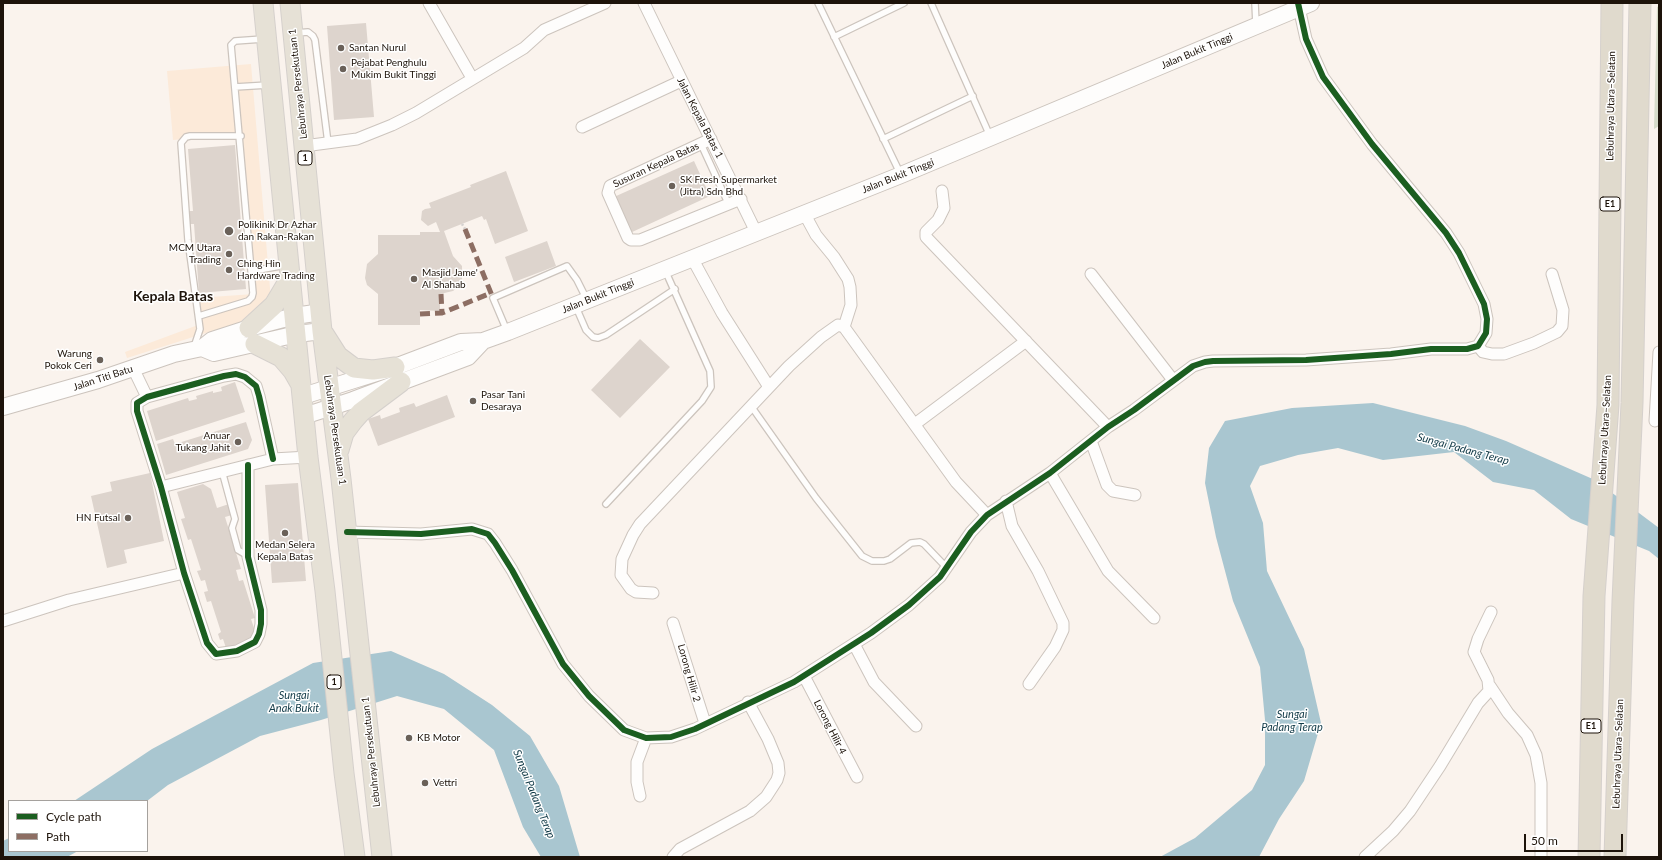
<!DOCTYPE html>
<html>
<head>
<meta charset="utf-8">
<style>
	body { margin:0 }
	#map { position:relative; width:1662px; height:860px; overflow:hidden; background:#faf3ed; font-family:Lato,sans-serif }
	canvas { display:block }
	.frame { position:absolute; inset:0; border:4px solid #1d130a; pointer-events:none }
	.legend { position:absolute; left:8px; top:800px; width:140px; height:52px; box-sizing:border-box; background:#fff; border:1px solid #a5a19d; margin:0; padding:5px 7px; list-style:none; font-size:12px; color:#1d130a }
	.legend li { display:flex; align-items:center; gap:8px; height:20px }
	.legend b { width:20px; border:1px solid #a5a19d }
	.scale { position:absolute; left:1524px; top:834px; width:99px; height:18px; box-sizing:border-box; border:2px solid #1d130a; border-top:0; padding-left:5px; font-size:12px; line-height:14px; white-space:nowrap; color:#1d130a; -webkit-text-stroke:3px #fff; paint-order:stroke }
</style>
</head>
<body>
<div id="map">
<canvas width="1662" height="860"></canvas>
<div class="frame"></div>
<ul class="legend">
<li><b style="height:5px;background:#1b5e20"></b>Cycle path</li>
<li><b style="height:5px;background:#8d6e63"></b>Path</li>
</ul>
<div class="scale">50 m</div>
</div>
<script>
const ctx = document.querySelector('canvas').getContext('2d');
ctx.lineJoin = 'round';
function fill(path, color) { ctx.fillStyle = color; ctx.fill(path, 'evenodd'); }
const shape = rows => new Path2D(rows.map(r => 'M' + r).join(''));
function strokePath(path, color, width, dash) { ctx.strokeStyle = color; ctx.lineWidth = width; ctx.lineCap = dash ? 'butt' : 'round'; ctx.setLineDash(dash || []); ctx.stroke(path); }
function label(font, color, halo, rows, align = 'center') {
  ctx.font = font + ' Lato,sans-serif'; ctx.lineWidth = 3; ctx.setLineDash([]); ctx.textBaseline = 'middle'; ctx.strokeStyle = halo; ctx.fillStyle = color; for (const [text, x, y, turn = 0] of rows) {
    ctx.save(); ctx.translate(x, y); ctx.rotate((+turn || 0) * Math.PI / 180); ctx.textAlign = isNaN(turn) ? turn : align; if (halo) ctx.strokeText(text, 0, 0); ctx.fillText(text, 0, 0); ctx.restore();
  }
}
fill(shape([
	[251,64,272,312,127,358,125,352,198,325,197,298,254,294,241,134,173,140,167,71]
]), '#fcead9');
fill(shape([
	[1659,6,1659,126,1654,129,1657,7]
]), '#d6dbc9');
fill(shape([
	[1373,403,1465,426,1506,441,1595,480,1659,528,1659,559,1649,551,1571,519,1534,490,1493,482,1454,452,1383,460,1338,448,1298,455,1260,466,1250,486,1263,523,1267,571,1304,649,1321,723,1304,781,1279,819,1259,857,1160,857,1195,838,1252,790,1265,765,1265,720,1260,667,1233,601,1216,537,1205,483,1209,448,1225,421,1292,408],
	[391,651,444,674,492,705,530,736,559,786,580,857,541,857,523,827,494,750,444,709,397,696,321,720,260,736,168,785,147,801,74,801,152,749,313,663],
	[9,838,9,851,78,851,67,857,3,857,3,841]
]), '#a9c6d0');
fill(shape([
	[366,23,374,117,334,120,327,26],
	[235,145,246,289,199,293,194,224,187,224,186,211,193,211,188,149],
	[694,161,710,196,630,233,614,197],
	[506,171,528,231,495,244,486,219,484,220,482,216,444,231,453,256,462,266,462,280,459,286,453,291,440,294,440,311,420,310,420,325,378,325,378,294,367,285,365,278,367,264,378,254,378,235,420,235,420,232,440,232,436,222,428,226,421,220,422,211,425,209,431,208,429,203,471,187,470,185],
	[547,241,556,266,514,282,505,257],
	[640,339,670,367,620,418,591,390],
	[235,382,245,412,156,441,147,411,188,398,189,401,197,399,196,396,213,391,213,393,222,391,221,387],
	[447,395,455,417,378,446,368,419,380,415,381,419,400,412,399,408,414,403,416,407],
	[246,422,252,440,248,449,166,475,157,444,173,439,175,444],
	[150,473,164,541,124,550,127,563,107,568,91,496,112,491,110,482],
	[298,483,306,581,272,583,265,485],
	[203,484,211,489,217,508,229,504,232,515,225,517,241,569,236,570,239,581,243,580,255,618,251,619,255,631,250,640,226,648,223,639,220,640,218,634,221,632,211,601,207,602,204,592,208,591,205,580,201,581,197,571,201,570,191,539,188,540,181,519,185,518,177,492]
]), '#ddd4cd');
const service = shape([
	[818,3,900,173],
	[931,3,990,136],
	[1255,3,1256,24],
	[296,33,308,32,313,36,315,40,328,143],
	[834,37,904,3],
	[235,87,268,85],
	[883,139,973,96],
	[701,144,729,205],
	[253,271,286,265],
	[576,307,586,330,593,337,598,338,606,335,675,289],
	[199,316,248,301,252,297,253,293,231,45,235,41,263,39],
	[507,331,493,298,567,266,577,280,587,300],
	[194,347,200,329,188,240,181,143,186,137,190,136,241,136],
	[751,406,816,498,862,556,872,561,884,561,890,559,911,543,920,542,924,544,947,568],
	[222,471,235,519,232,528,238,550,248,556],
	[606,504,702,401,711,387,710,371,665,270]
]);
const minor = shape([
	[429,3,472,78],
	[644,3,756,232],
	[582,127,681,81],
	[711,139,610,186,608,193,628,238,631,240,640,240,741,199],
	[304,146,357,139,392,125,416,113,524,48,544,30,605,3],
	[942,191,944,208,938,220,926,232,926,237,1108,427],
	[804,213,816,235,834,257,848,279,850,287,851,305,844,327],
	[692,258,722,313,769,387],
	[1091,274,1173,380],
	[1478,346,1483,352,1492,354,1504,354,1534,343,1557,332,1562,326,1563,310,1552,274],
	[133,368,147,397],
	[1655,421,1659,352],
	[915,424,1026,341],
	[1091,441,1107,485,1113,491,1135,495],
	[248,465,248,557,261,610,261,624,259,634,255,642,237,651,216,654,207,643,184,573,161,487,137,411,137,403,147,397,224,376,236,374,245,377,256,386,259,396,273,459],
	[1050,473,1108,571,1154,618],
	[161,487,273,459,308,457],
	[1006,501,1012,526,1038,571,1063,623,1063,630,1055,647,1029,684],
	[347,532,421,534,472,529,488,534,495,543,512,570,563,664,589,696,624,730,646,738,671,737,695,729,794,682,871,633,909,605,940,577,971,532,987,515,1050,473,1108,427,1134,410,1193,366,1205,362,1213,361,1306,360,1391,354,1431,349,1467,349,1478,346,1486,333,1487,319,1484,304,1459,253,1446,233,1372,144,1323,77,1306,39,1298,3],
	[653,593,636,592,631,589,621,575,622,559,633,535,640,524,789,366,821,337,838,325,844,327,956,482,987,515],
	[3,621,69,600,184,573],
	[673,623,705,723],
	[854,644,874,682,916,726],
	[804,676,857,777],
	[1490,686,1508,713,1527,735,1536,755,1541,783,1541,857],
	[640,796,637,782,637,762,646,738],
	[673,857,680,849,750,811,766,797,777,780,779,773,778,763,768,739,748,702],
	[1365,857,1393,831,1410,811,1440,766,1478,703,1489,691,1488,680,1474,652,1478,639,1491,612]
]);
const secondary = shape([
	[202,348,214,353,297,334,322,331],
	[303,396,395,367,461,342,483,341,508,332,901,175,1311,3],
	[3,407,98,380,174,354,202,348,212,340,249,328,295,316,321,312],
	[304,416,353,400,468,357,483,341]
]);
const trunk = shape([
	[263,3,308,457,325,591,344,773,355,857],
	[290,3,322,331,341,479,382,857],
	[249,328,274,305,290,278],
	[324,334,338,356,354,368,373,370,395,367],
	[255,344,281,357,293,371,301,385],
	[339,450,344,433,353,421,361,412,401,382]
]);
const motorway = shape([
	[1589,857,1594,596,1608,405,1612,3],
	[1615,857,1623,601,1632,403,1640,3]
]);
strokePath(service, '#ccc4bd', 8);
strokePath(minor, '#ccc4bd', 13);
strokePath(secondary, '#ccc4bd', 18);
strokePath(trunk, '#d5d0cc', 21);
strokePath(motorway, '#d5d0cc', 23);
strokePath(shape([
	[462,224,465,229]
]), '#d4d1cf', 2.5, [2, 2]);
strokePath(service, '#fefdfc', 5.5);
strokePath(minor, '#fefdfc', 11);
strokePath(secondary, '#fefdfc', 16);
strokePath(trunk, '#e6e1d6', 19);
strokePath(motorway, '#e0dacd', 21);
strokePath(shape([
	[465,229,493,298],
	[441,294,442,313],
	[420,314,442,313,491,293]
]), '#8d6e63', 5, [10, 5]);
strokePath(shape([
	[248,465,248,557,261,610,261,624,259,634,255,642,237,651,216,654,207,643,184,573,161,487,137,411,137,403,147,397,224,376,236,374,245,377,256,386,259,396,273,459],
	[347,532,421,534,472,529,488,534,495,543,512,570,563,664,589,696,624,730,646,738,671,737,695,729,794,682,871,633,909,605,940,577,971,532,987,515,1050,473,1108,427,1134,410,1193,366,1205,362,1213,361,1306,360,1391,354,1431,349,1467,349,1478,346,1486,333,1487,319,1484,304,1459,253,1446,233,1372,144,1323,77,1306,39,1298,3]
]), '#1b5e20', 6);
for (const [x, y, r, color] of [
	[341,48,4,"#6a6159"],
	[343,69,4,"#6a6159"],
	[672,186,4,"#6a6159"],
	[229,231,5,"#6a6159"],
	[229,254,4,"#6a6159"],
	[229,270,4,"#6a6159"],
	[414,279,4,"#6a6159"],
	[100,360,4,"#6a6159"],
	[473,401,4,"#6a6159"],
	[238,442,4,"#6a6159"],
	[128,518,4,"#6a6159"],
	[285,533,4,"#6a6159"],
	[409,738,4,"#6a6159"],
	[425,783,4,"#6a6159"]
]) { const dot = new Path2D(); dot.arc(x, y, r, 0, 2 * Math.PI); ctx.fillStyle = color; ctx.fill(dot); strokePath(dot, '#fff', 1.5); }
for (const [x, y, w] of [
	[305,158,14],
	[1610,204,20],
	[334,682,14],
	[1591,726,20]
]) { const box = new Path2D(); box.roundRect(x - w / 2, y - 7, w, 14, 3); ctx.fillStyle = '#fff'; ctx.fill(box); strokePath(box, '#1d130a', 1); }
label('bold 9px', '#1d130a', null, [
	["1",305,158],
	["E1",1610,204],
	["1",334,682],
	["E1",1591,726]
]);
label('10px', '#1d130a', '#fff', [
	["Santan Nurul",349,48],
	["Pejabat Penghulu",351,63],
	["Mukim Bukit Tinggi",351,75],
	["SK Fresh Supermarket",680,180],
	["(Jitra) Sdn Bhd",680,192],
	["Polikinik Dr Azhar",238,225],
	["dan Rakan-Rakan",238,237],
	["MCM Utara",221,248,"right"],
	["Trading",221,260,"right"],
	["Ching Hin",237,264],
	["Hardware Trading",237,276],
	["Masjid Jame'",422,273],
	["Al Shahab",422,285],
	["Warung",92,354,"right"],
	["Pokok Ceri",92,366,"right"],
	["Pasar Tani",481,395],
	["Desaraya",481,407],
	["Anuar",230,436,"right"],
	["Tukang Jahit",230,448,"right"],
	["HN Futsal",120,518,"right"],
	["Medan Selera",285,545,"center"],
	["Kepala Batas",285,557,"center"],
	["KB Motor",417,738],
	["Vettri",433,783]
], 'left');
label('10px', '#1d130a', '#fff', [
	["Jalan Bukit Tinggi",1197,51,-23],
	["Lebuhraya Persekutuan 1",298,84,-96],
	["Lebuhraya Utara–Selatan",1611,106,-89],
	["Jalan Kepala Batas 1",700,118,63],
	["Susuran Kepala Batas",656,165,-25],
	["Jalan Bukit Tinggi",898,176,-22],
	["Jalan Bukit Tinggi",598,296,-22],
	["Jalan Titi Batu",103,378,-18],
	["Lebuhraya Persekutuan 1",335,430,82],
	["Lebuhraya Utara–Selatan",1605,430,-87],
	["Lorong Hilir 2",689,673,74],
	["Lorong Hilir 4",830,727,63],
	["Lebuhraya Persekutuan 1",371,752,-96],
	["Lebuhraya Utara–Selatan",1618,754,-88]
]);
label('italic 11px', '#113a47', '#fff', [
	["Sungai Padang Terap",1463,449,15],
	["Sungai",294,695],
	["Anak Bukit",294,708],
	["Sungai",1292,714],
	["Padang Terap",1292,727],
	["Sungai Padang Terap",534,794,68]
]);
label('bold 14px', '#1d130a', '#fff', [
	["Kepala Batas",173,296]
]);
</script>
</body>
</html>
